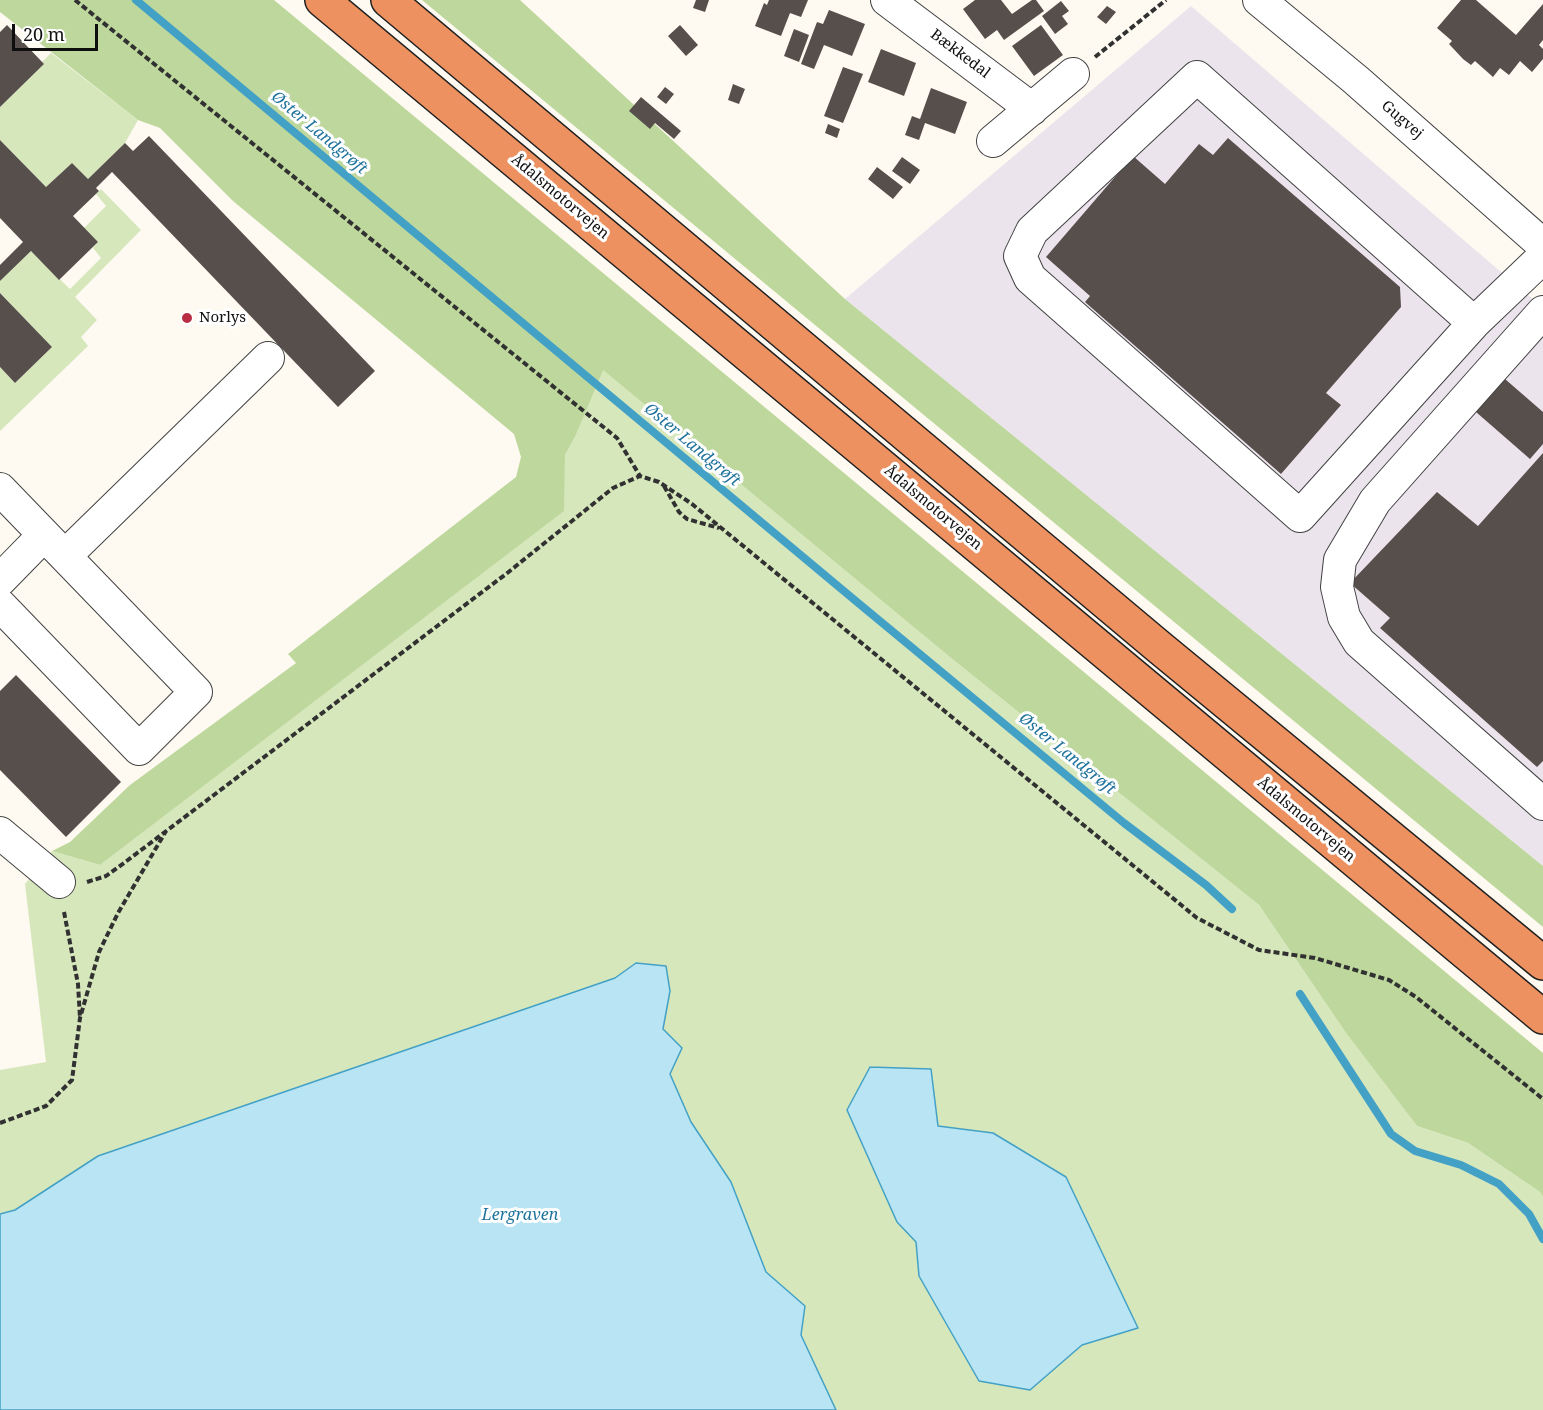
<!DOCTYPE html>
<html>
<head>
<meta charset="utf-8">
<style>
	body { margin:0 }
	#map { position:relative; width:1543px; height:1410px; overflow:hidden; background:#fefaf1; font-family:"Noto Serif",serif }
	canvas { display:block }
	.scale { position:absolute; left:12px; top:24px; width:86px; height:27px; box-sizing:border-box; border:3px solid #0f0f0f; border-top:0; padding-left:8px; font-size:18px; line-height:21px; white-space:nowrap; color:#0f0f0f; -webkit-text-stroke:4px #fff; paint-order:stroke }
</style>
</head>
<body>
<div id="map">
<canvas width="1543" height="1410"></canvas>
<div class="scale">20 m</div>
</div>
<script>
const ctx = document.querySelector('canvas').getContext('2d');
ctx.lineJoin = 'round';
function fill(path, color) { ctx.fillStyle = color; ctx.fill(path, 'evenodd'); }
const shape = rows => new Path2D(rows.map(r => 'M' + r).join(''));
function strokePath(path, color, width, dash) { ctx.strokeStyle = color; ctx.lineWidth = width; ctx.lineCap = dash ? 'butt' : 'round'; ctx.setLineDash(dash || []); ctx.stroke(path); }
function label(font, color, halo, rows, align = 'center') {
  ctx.font = font + ' "Noto Serif",serif'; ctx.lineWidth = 6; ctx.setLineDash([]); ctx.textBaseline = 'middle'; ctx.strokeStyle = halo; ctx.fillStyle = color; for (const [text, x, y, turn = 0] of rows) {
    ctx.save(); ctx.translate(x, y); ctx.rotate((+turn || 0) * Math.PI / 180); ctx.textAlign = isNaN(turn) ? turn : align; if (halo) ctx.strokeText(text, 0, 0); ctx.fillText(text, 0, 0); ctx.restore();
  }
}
fill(shape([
	[1191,6,1543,308,1543,866,845,299]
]), '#ebe4ed');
fill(shape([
	[51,53,138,120,125,143,88,179,72,163,46,187,0,140,0,107,44,64,42,62],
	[101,189,141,230,75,297,97,320,81,337,88,346,0,431,0,367,15,383,52,347,0,293,0,281,31,251,70,289,101,258,93,248,98,242,84,228,106,206,96,194],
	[602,369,951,658,1259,905,1346,1033,1417,1126,1468,1143,1540,1192,1543,1197,1543,1410,836,1410,801,1334,805,1306,766,1272,731,1182,691,1122,670,1074,682,1048,663,1029,670,991,666,966,636,963,616,978,98,1156,15,1210,0,1214,0,1070,46,1062,25,884,52,851,100,865,563,511,565,455,575,437],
	[870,1067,930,1069,938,1127,993,1133,1138,1328,1082,1345,1030,1390,919,1276,916,1242]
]), '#d7e7bc');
fill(shape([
	[0,0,274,0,1543,1053,1543,1197,1540,1192,1468,1143,1417,1126,1346,1033,1259,905,951,658,603,370,575,437,565,455,564,511,100,865,52,851,70,842,130,785,296,663,288,654,516,477,521,457,514,434,233,201,160,128,138,120,0,12],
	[422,0,520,0,845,299,1543,866,1543,927]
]), '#bdd79c');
const water = shape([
	[636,963,666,966,670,991,663,1029,682,1048,670,1074,691,1122,731,1182,766,1272,805,1306,801,1335,836,1410,0,1410,0,1214,15,1210,98,1156,615,978,636,963],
	[870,1067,931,1069,938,1126,993,1133,1066,1177,1138,1328,1082,1345,1030,1390,979,1381,919,1276,916,1242,897,1222,847,1110,870,1067]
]);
fill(water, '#b8e4f3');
strokePath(water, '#43a1c6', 1.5);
strokePath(shape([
	[136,0,857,602,1124,823,1206,885,1232,909],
	[1300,994,1391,1134,1415,1151,1461,1165,1499,1184,1529,1214,1543,1239]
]), '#43a1c6', 8);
fill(shape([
	[696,0,709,0,705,12,693,8],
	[769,0,808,0,801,17,790,13,781,36,755,26,764,3,767,5],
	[975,0,1001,0,1012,14,1032,0,1036,0,1044,11,1004,40,997,30,985,39,963,9],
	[1461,0,1476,0,1516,35,1543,4,1543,40,1539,45,1543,49,1543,59,1532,72,1520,61,1509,75,1500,68,1493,77,1475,61,1471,65,1463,59,1449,44,1452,41,1437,28],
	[1061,1,1069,11,1062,16,1068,24,1055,34,1042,16],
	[1107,6,1116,12,1106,24,1097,17],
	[829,10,865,24,852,56,824,45,814,69,801,64,817,22,823,24],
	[7,25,44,64,0,107,0,32],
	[680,25,698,45,686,56,668,36],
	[1041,25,1063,55,1034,76,1012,46],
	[794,29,809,35,799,62,784,56],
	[881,49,916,63,904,96,868,82],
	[843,67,863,74,843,123,824,116],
	[733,84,745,89,739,104,728,100],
	[665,87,674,94,666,104,657,97],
	[931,88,967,102,955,134,925,123,919,140,905,135,912,116,920,119],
	[641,97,681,131,674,139,655,123,650,129,629,111],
	[828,124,840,129,837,138,825,133],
	[149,136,375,371,338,407,112,172,96,188,99,191,73,216,98,242,59,280,31,251,0,281,0,265,23,242,0,218,0,140,46,187,72,163,88,179,125,143,133,151],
	[1228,138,1400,287,1401,307,1326,393,1341,405,1281,474,1085,302,1090,296,1046,257,1133,156,1165,184,1199,144,1213,155],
	[902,157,920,170,910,184,892,171],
	[877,167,903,187,893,199,868,179],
	[0,293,52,347,15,383,0,367],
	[1505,379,1543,412,1543,444,1530,459,1476,412],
	[1543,453,1543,761,1537,767,1380,628,1390,618,1350,583,1437,492,1478,526],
	[16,675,121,782,66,837,0,770,0,691]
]), '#574f4b');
const minor = shape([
	[887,0,1032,109],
	[1259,0,1356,80,1543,245],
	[993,141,1073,74],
	[1543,312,1375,501,1340,560,1337,587,1344,617,1359,642,1543,804],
	[1474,323,1197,77,1032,231,1020,256,1030,278,1300,516,1474,323,1543,257],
	[0,489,196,692,139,749,0,605],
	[65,556,268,358],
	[0,580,44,535],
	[0,833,59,882]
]);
const highway = shape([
	[322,0,1543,1017],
	[388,0,1159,647,1543,963]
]);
strokePath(minor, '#424242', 34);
strokePath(highway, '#202020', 36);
strokePath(shape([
	[75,0,617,438,640,476],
	[1095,57,1166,0],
	[664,486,679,512,687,519,719,528],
	[87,882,106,876,124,863,506,574,613,488,640,476,659,482,692,504,1197,918,1259,950,1315,958,1389,980,1416,997,1543,1099],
	[64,912,78,984,80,1018],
	[0,1123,46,1106,72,1080,80,1018,99,952,118,913,166,831]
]), '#313131', 4, [6, 3]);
strokePath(minor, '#fff', 32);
strokePath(highway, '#ed9160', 33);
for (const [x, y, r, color] of [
	[187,318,6,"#b82d44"]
]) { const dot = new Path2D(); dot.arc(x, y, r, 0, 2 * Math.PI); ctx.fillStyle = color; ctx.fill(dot); strokePath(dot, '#fff', 2); }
label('15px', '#0f0f0f', '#fff', [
	["Bækkedal",960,54,37],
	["Gugvej",1402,120,41],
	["Ådalsmotorvejen",560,197,40],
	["Ådalsmotorvejen",933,508,40],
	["Ådalsmotorvejen",1306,820,40]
]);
label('15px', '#0f0f0f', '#fff', [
	["Norlys",199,318]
], 'left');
label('italic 16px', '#1e729b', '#fff', [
	["Øster Landgrøft",319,133,40],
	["Øster Landgrøft",692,445,40],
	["Øster Landgrøft",1067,754,39],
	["Lergraven",520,1215]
]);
</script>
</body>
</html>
